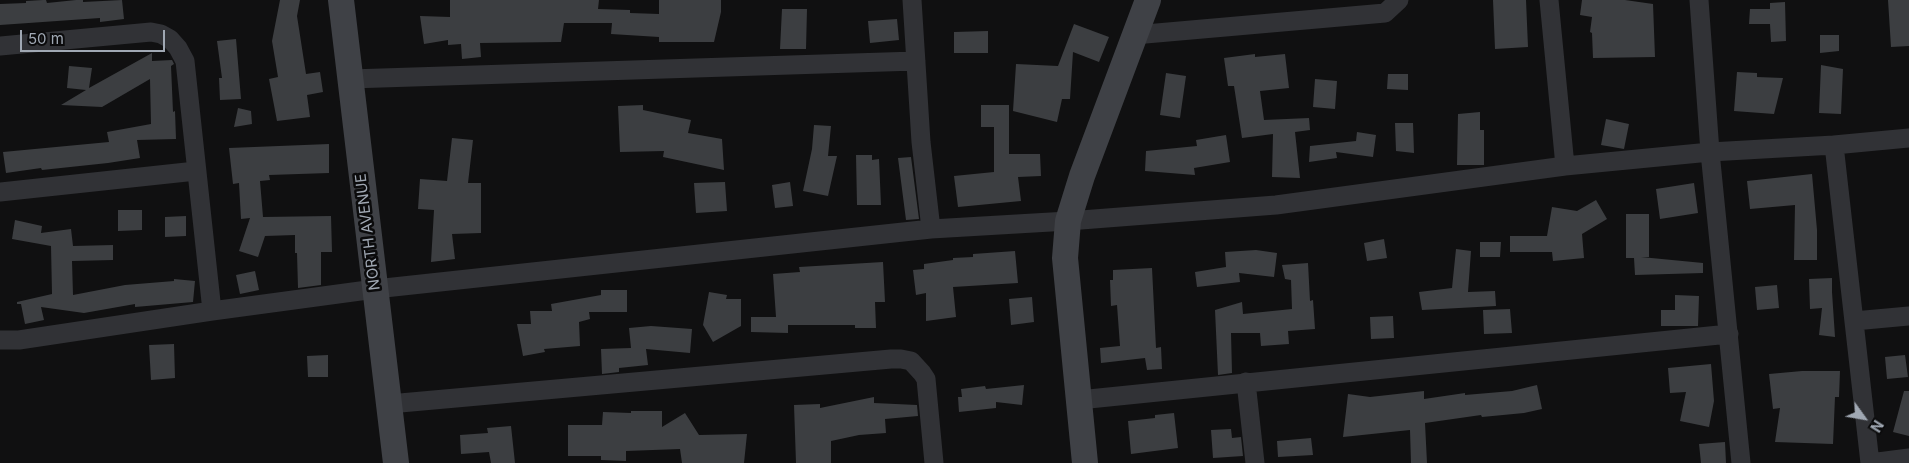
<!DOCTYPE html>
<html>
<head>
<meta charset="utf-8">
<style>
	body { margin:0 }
	#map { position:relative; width:1909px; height:463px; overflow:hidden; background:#101011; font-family:Inter,sans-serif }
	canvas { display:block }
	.north { position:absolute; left:1839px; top:393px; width:50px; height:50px; -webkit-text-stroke:4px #0b0b0c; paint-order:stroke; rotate:122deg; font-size:14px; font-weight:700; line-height:20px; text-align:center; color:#a0a8b3 }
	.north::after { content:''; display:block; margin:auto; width:18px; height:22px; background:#a0a8b3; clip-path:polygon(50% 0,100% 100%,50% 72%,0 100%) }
	.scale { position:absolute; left:20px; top:30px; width:145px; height:22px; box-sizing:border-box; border:2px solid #a0a8b3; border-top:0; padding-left:6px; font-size:15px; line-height:18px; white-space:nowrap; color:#a0a8b3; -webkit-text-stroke:4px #0b0b0c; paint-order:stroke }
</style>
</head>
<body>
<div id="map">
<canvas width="1909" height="463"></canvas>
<div class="north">N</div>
<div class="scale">50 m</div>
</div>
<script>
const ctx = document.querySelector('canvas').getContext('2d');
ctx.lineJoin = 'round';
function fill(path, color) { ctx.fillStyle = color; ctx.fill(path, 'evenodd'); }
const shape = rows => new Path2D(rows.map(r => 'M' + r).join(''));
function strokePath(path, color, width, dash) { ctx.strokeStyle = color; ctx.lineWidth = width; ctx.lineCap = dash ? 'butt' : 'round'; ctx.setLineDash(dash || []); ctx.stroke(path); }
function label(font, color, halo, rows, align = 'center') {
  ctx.font = font + ' Inter,sans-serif'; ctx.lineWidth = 5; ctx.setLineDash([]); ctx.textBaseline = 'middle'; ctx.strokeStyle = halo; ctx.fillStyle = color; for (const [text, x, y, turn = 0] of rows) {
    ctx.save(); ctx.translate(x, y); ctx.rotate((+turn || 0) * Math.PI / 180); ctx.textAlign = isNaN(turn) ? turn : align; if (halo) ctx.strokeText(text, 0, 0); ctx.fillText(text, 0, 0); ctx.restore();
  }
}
fill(shape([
	[43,0,46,0,47,3,76,0,83,0,83,2,122,0,124,19,100,22,100,18,0,25,0,4,26,3,26,1],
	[280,0,300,0,297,16,306,74,320,72,323,92,307,95,310,117,277,121,269,79,278,77,272,41],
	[450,0,599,0,598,9,630,10,630,13,659,14,659,0,721,0,721,12,714,42,659,42,659,37,611,34,612,23,564,23,561,42,480,43,481,57,462,59,461,44,448,45,448,40,424,44,420,16,450,17],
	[1493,0,1526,0,1528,47,1495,49],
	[1582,0,1625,0,1653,4,1655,57,1593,58,1592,33,1590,32,1592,17,1580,15],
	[1888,0,1909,0,1909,46,1891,47],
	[1785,2,1786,41,1771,42,1770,24,1749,24,1750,9,1770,9,1770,3],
	[782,9,807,9,806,49,780,49],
	[897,19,899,40,870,43,868,21],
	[1074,24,1109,37,1099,62,1073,52,1070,99,1062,99,1057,122,1013,111,1016,64,1058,66],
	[988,31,988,53,954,53,954,32],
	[1820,35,1839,35,1839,51,1820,53],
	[236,39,241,99,220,100,219,78,222,78,217,41],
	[152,53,152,61,172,60,174,64,171,66,173,112,175,111,176,139,137,140,140,158,108,163,42,170,41,168,6,173,3,152,109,142,107,132,151,124,150,79,102,107,61,105,86,90,67,88,69,66,92,68,89,88],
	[1255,54,1255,57,1285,54,1289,88,1260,91,1264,120,1309,118,1310,130,1295,132,1300,178,1272,177,1273,134,1242,138,1234,86,1228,86,1224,58],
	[1821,65,1843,69,1841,114,1819,113],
	[1737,72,1757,73,1757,77,1783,78,1774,114,1734,111],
	[1166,73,1186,76,1180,118,1160,115],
	[1388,74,1408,74,1408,90,1387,89],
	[1315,79,1337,81,1335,109,1313,107],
	[643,105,643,110,691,120,688,133,722,139,724,170,663,157,664,151,620,152,618,106],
	[981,105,1009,105,1009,154,1040,154,1041,176,1018,177,1021,201,958,207,954,176,994,172,994,127,981,127],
	[238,108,251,111,252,124,234,127],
	[1480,112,1480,130,1484,130,1484,165,1457,165,1458,114],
	[1606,119,1629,124,1624,149,1601,145],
	[1395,123,1413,123,1414,153,1396,151],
	[814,125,831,126,828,156,837,156,828,196,803,191,812,149],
	[1357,132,1376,135,1373,157,1336,152,1337,158,1309,162,1310,146,1356,141],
	[1226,135,1230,162,1194,168,1195,175,1145,171,1146,151,1197,146,1196,140],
	[452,138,473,140,468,183,481,183,481,233,452,234,455,259,431,262,434,210,418,209,420,179,447,181],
	[329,144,329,173,269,175,270,180,260,181,263,217,331,216,332,252,321,252,321,285,298,288,297,253,295,253,295,235,265,236,258,257,239,251,250,218,241,219,239,183,233,184,229,148],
	[856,155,872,155,872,160,879,159,881,205,857,205],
	[911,157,919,219,906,220,898,158],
	[1812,174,1817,230,1817,260,1794,260,1795,205,1750,209,1747,181],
	[725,182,727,211,696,213,694,183],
	[790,182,793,206,775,208,772,185],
	[1694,183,1698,213,1660,219,1656,189],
	[1596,200,1607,219,1582,234,1584,258,1553,261,1552,252,1510,252,1510,236,1547,236,1552,207,1577,211],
	[118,210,142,210,142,230,118,231],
	[1626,214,1649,214,1649,257,1641,257,1703,263,1703,273,1635,275,1634,258,1626,258],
	[186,216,186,236,165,237,165,217],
	[15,220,42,226,41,233,71,229,73,246,113,245,113,260,72,261,73,295,125,285,174,281,174,279,195,281,193,302,135,307,135,304,84,313,41,307,44,320,25,324,21,304,17,304,17,302,52,294,51,246,12,239],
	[1384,239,1387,258,1367,261,1364,243],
	[1480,242,1501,242,1500,257,1480,257],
	[1456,249,1471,251,1468,292,1495,291,1496,306,1422,310,1419,292,1452,288],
	[1256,250,1277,253,1274,277,1239,273,1240,282,1197,287,1195,272,1226,267,1225,252],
	[1015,251,1018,283,953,287,956,317,926,321,926,293,916,295,913,270,924,269,924,264,953,260,953,258,973,257,973,254],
	[883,262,885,302,875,302,876,328,855,328,855,325,788,325,788,333,751,332,751,317,776,317,773,274,800,272,799,267],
	[1308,263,1310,301,1313,300,1315,329,1288,331,1289,344,1261,346,1260,333,1231,333,1232,373,1218,375,1215,310,1242,302,1243,314,1292,309,1291,280,1285,279,1282,265],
	[1152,268,1156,348,1161,347,1162,369,1147,370,1145,358,1101,363,1100,348,1120,346,1117,305,1111,306,1110,280,1113,280,1113,270],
	[255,271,259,290,240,294,236,275],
	[1832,278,1832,292,1835,337,1819,335,1822,308,1810,309,1809,279],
	[1777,285,1779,308,1757,310,1755,287],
	[601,290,627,290,627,312,589,312,590,319,579,322,580,346,544,349,545,352,523,356,517,324,531,324,530,311,552,311,551,304,601,295],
	[709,292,727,295,726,299,741,299,741,326,713,342,703,325],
	[1675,295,1699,296,1698,326,1661,326,1661,310,1675,310],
	[1032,297,1034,322,1011,325,1009,299],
	[1510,309,1512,333,1484,334,1483,310],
	[1393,316,1394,338,1371,339,1370,317],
	[651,326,692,329,690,353,646,349,648,365,619,368,619,372,602,374,601,349,631,348,629,328],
	[174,344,175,378,151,380,149,345],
	[328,355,328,377,308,377,307,356],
	[1905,355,1908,377,1887,379,1885,357],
	[1711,364,1714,401,1709,427,1680,421,1686,392,1670,393,1668,368],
	[1802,371,1840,371,1839,397,1835,397,1833,444,1775,442,1780,408,1773,409,1769,374],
	[1024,385,1022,405,996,402,996,408,959,412,958,397,962,397,961,389,985,386,986,389],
	[1537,385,1542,409,1524,413,1482,417,1481,415,1425,423,1427,463,1411,463,1410,430,1343,437,1348,394,1370,397,1424,391,1424,399,1465,393,1465,395,1512,391],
	[1904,391,1909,391,1909,436,1893,432],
	[874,397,874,403,917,405,918,416,885,419,886,433,859,435,831,441,831,463,796,463,794,405,820,404,820,408],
	[631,411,662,411,662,427,685,413,699,435,747,434,744,463,682,463,680,449,626,451,626,461,601,460,601,456,568,456,568,425,602,425,603,412,631,413],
	[1174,413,1178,448,1131,454,1128,421,1155,418,1155,415],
	[511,426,515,463,491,463,489,452,461,454,460,435,488,433,487,428],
	[1231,429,1232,438,1241,437,1243,456,1213,458,1211,430],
	[1311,438,1313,455,1278,457,1277,441],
	[1725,442,1726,463,1701,463,1699,444]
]), '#3c3e41');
strokePath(shape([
	[912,0,921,142,931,229],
	[1549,0,1565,166],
	[1699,0,1710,152,1741,463],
	[1134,35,1385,13,1399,0],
	[0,46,151,32,161,34,170,39,178,48,185,61,212,311],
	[350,79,916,61],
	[1834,145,1870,463],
	[0,192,196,171],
	[1854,321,1909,316],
	[0,340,19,340,212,311,375,289,931,229,1068,221,1276,205,1565,166,1710,152,1834,145,1909,138],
	[1246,382,1255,463],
	[1079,400,1729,334],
	[389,404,891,359,901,359,911,361,922,373,926,379,934,463],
	[1870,463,1909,458]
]), '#313236', 19);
strokePath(shape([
	[341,0,396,463],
	[1085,463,1065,258,1068,221,1082,176,1148,0]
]), '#3f4146', 26);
label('15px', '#a0a8b3', '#0b0b0c', [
	["NORTH AVENUE",368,232,-97]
]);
</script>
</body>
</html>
